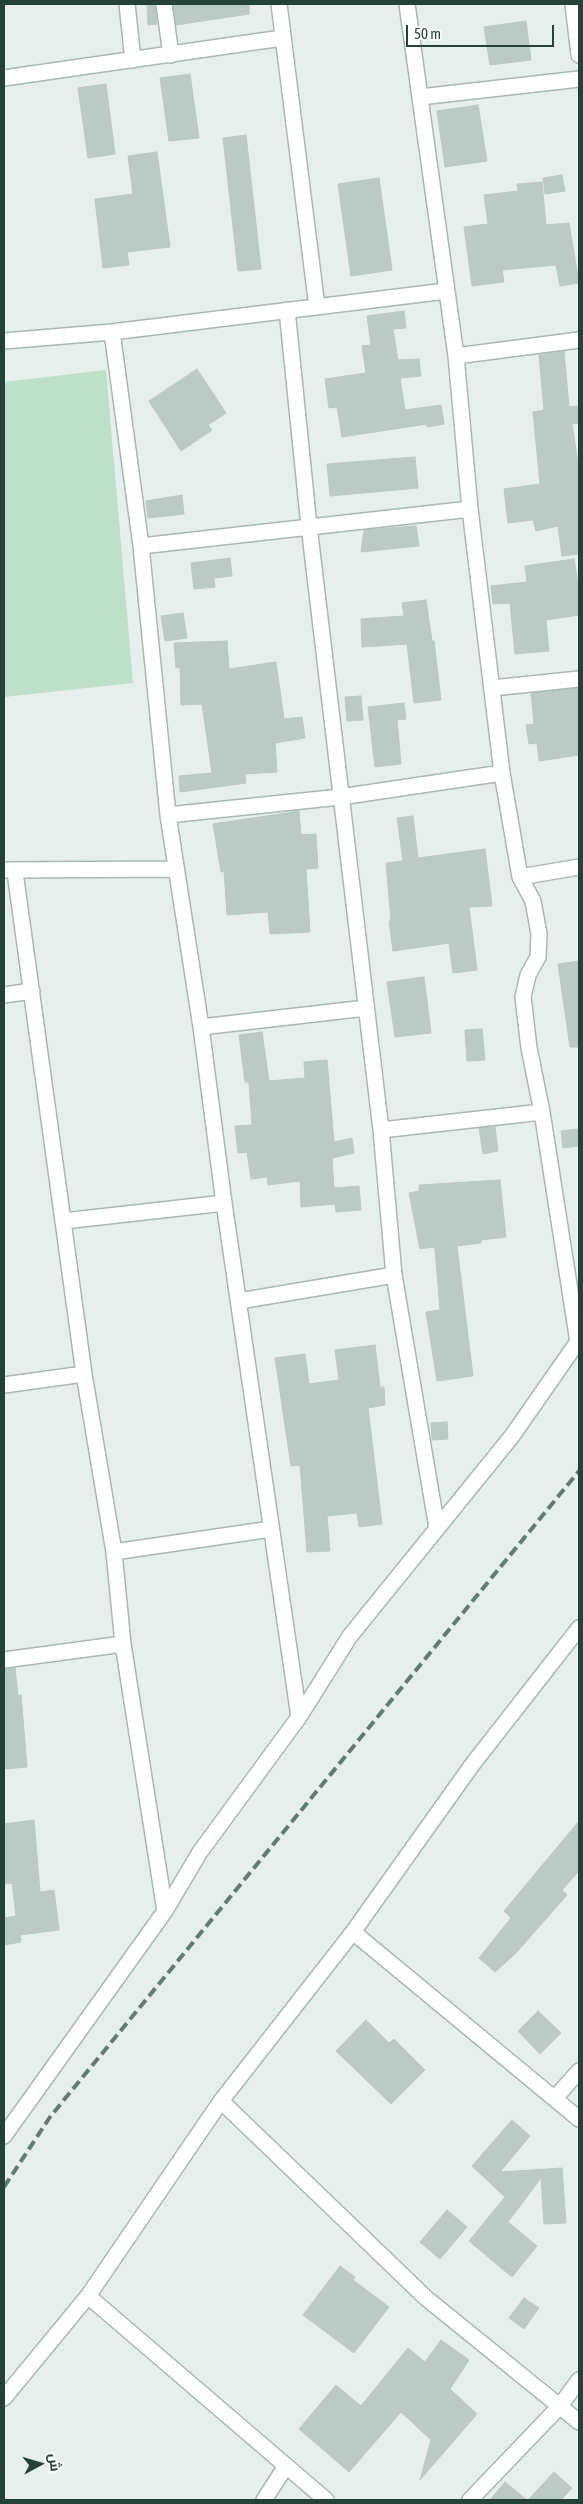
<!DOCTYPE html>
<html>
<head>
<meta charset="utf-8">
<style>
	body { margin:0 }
	#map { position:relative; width:583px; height:2504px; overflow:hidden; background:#e6efeb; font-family:"Asap Condensed",Cairo,sans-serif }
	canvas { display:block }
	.frame { position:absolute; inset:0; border:5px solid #24423a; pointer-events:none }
	.north { position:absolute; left:15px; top:2439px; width:50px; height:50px; -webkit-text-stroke:4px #f7fbf9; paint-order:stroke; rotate:84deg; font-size:14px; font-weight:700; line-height:20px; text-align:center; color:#24423a }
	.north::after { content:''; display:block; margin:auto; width:18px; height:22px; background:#24423a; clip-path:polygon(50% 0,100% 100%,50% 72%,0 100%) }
	.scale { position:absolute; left:406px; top:25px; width:148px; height:22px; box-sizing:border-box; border:2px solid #24423a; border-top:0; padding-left:6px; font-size:15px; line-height:18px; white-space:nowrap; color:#24423a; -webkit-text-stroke:4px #f7fbf9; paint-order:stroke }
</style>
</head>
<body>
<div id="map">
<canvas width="583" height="2504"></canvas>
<div class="frame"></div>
<div class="north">ش</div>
<div class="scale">50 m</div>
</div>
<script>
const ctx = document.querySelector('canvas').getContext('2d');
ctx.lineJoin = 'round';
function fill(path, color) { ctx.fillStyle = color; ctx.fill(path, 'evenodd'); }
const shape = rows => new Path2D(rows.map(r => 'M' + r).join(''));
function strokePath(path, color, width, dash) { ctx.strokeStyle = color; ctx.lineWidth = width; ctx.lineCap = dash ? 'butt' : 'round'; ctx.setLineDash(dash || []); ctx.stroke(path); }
fill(shape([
	[106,370,133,683,4,697,4,382]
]), '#bfe0c8');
const building = shape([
	[173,4,249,4,249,14,176,25,173,4],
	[147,5,155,5,157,24,148,25,147,5],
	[526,21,531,60,490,65,484,27,526,21],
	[190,74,199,138,169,141,160,78,190,74],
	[106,84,115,154,88,158,78,88,106,84],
	[478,105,487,161,445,167,437,111,478,105],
	[246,135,261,269,238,271,223,138,246,135],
	[157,152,170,247,127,252,129,265,103,268,95,199,133,194,128,156,157,152],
	[562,175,565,191,545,194,543,178,562,175],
	[379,178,392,270,351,276,338,184,379,178],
	[542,182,546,225,569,223,579,283,560,286,556,265,502,270,504,282,472,286,464,227,488,224,484,195,518,191,517,184,542,182],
	[404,311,406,328,393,329,398,360,419,359,421,376,400,378,405,410,441,405,444,424,427,427,427,424,342,437,337,407,329,408,325,379,366,373,362,346,371,345,367,316,404,311],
	[564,351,569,407,579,406,579,423,572,424,579,470,579,554,562,556,558,526,536,531,533,520,508,523,504,489,540,484,533,412,544,410,539,355,564,351],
	[197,369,226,413,208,425,212,430,181,451,149,401,197,369],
	[415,457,418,488,330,496,327,464,415,457],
	[182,495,184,514,148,518,146,501,182,495],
	[416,526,419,546,361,552,364,530,416,526],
	[230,558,232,576,214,578,215,587,194,589,191,563,230,558],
	[574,559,579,590,579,615,546,620,549,651,515,654,510,603,493,604,491,586,527,582,525,566,574,559],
	[426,600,432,641,434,641,441,700,414,703,407,644,362,647,361,619,404,616,402,603,426,600],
	[183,613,187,638,165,641,161,616,183,613],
	[227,641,229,669,276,662,284,719,302,717,305,738,275,743,277,772,245,774,246,783,180,792,179,776,212,773,202,704,181,705,180,667,176,668,174,643,227,641],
	[579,688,579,755,539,761,537,743,529,744,526,725,534,724,531,693,579,688],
	[361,696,363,720,347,721,345,697,361,696],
	[404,703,406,719,397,720,401,764,375,767,368,707,404,703],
	[299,811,301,835,316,834,318,868,306,869,310,932,270,934,268,912,227,915,224,871,221,872,213,824,299,811],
	[413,816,418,858,485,849,492,906,469,907,477,970,453,973,449,943,393,951,389,921,391,921,386,863,403,861,397,818,413,816],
	[579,961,579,1047,570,1047,558,964,579,961],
	[424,977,431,1033,395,1037,387,982,424,977],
	[482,1029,485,1060,467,1061,465,1030,482,1029],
	[262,1032,269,1081,305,1078,304,1062,327,1060,334,1142,352,1138,354,1153,332,1158,334,1188,359,1186,361,1210,336,1212,335,1204,301,1207,300,1181,268,1185,267,1177,251,1179,247,1152,238,1153,235,1126,252,1125,249,1082,245,1082,239,1035,262,1032],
	[495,1127,498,1151,483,1154,479,1128,495,1127],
	[579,1129,579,1146,563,1148,561,1131,579,1129],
	[500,1180,506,1237,481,1240,481,1243,457,1246,473,1376,437,1381,426,1312,440,1310,435,1249,433,1247,420,1249,409,1193,419,1191,419,1185,500,1180],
	[375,1345,380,1387,384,1387,385,1405,368,1408,382,1524,359,1527,357,1513,327,1516,330,1551,307,1552,300,1465,291,1466,275,1358,305,1354,309,1384,339,1380,335,1350,375,1345],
	[447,1422,448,1439,432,1440,431,1423,447,1422],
	[15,1668,18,1696,21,1695,27,1767,4,1769,4,1669,15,1668],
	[34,1820,40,1892,54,1890,59,1930,20,1935,21,1942,4,1945,4,1918,16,1916,12,1883,4,1884,4,1824,34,1820],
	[579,1821,579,1871,562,1890,567,1895,516,1953,495,1972,479,1958,511,1918,504,1911,579,1821],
	[538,2011,561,2033,540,2054,518,2031,538,2011],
	[366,2020,389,2043,394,2039,425,2070,391,2104,336,2051,366,2020],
	[512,2120,530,2136,500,2172,562,2168,566,2223,544,2224,541,2178,508,2222,537,2246,512,2277,469,2241,505,2197,472,2166,512,2120],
	[447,2210,467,2227,440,2259,420,2242,447,2210],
	[340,2266,355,2277,353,2280,389,2307,354,2353,303,2315,340,2266],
	[524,2298,539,2308,524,2329,509,2318,524,2298],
	[441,2340,469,2360,450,2389,477,2414,420,2480,431,2440,401,2412,349,2472,299,2429,336,2385,361,2406,408,2348,425,2362,441,2340],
	[554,2472,572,2488,561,2500,528,2500,554,2472],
	[505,2482,527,2500,490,2500,505,2482]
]);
fill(building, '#bbcac4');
strokePath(building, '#b8c9c2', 1);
const minor = shape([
	[127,4,133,60],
	[164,4,171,55],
	[279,4,317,307],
	[407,4,456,356,470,509,502,773,520,877,533,901,539,934,538,957,528,975,523,997,529,1048,542,1112,578,1342],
	[573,4,579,55],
	[4,78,282,38],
	[420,97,579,79],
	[287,310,309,526,381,1130,394,1275,437,1528],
	[112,332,141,546,168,815,201,1027,224,1203,299,1717],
	[4,341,112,332,446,291],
	[456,356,579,340],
	[141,546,470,509],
	[492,688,579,679],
	[168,815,340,797,502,773],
	[4,870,176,869],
	[15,872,84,1374,114,1552,123,1644,165,1911],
	[520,877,579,867],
	[4,995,32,991],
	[201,1027,366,1008],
	[381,1130,542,1112],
	[64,1221,224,1203],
	[239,1301,394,1275],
	[4,1385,84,1374],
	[114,1552,271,1529],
	[4,1660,123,1644],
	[353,1932,579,2119],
	[555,2098,579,2071],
	[221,2101,426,2298,579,2422],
	[4,2136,165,1911,200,1852,299,1717,350,1636,512,1436,579,1340],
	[88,2296,326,2500],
	[4,2398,88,2296,221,2101,353,1932,472,1765,579,1628],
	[264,2500,286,2466],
	[470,2500,560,2406,579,2380]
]);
strokePath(minor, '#a8b8b2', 18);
strokePath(minor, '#fff', 15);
strokePath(shape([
	[4,2187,50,2117,579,1471]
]), '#5f7d75', 4, [10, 5]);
</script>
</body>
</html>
